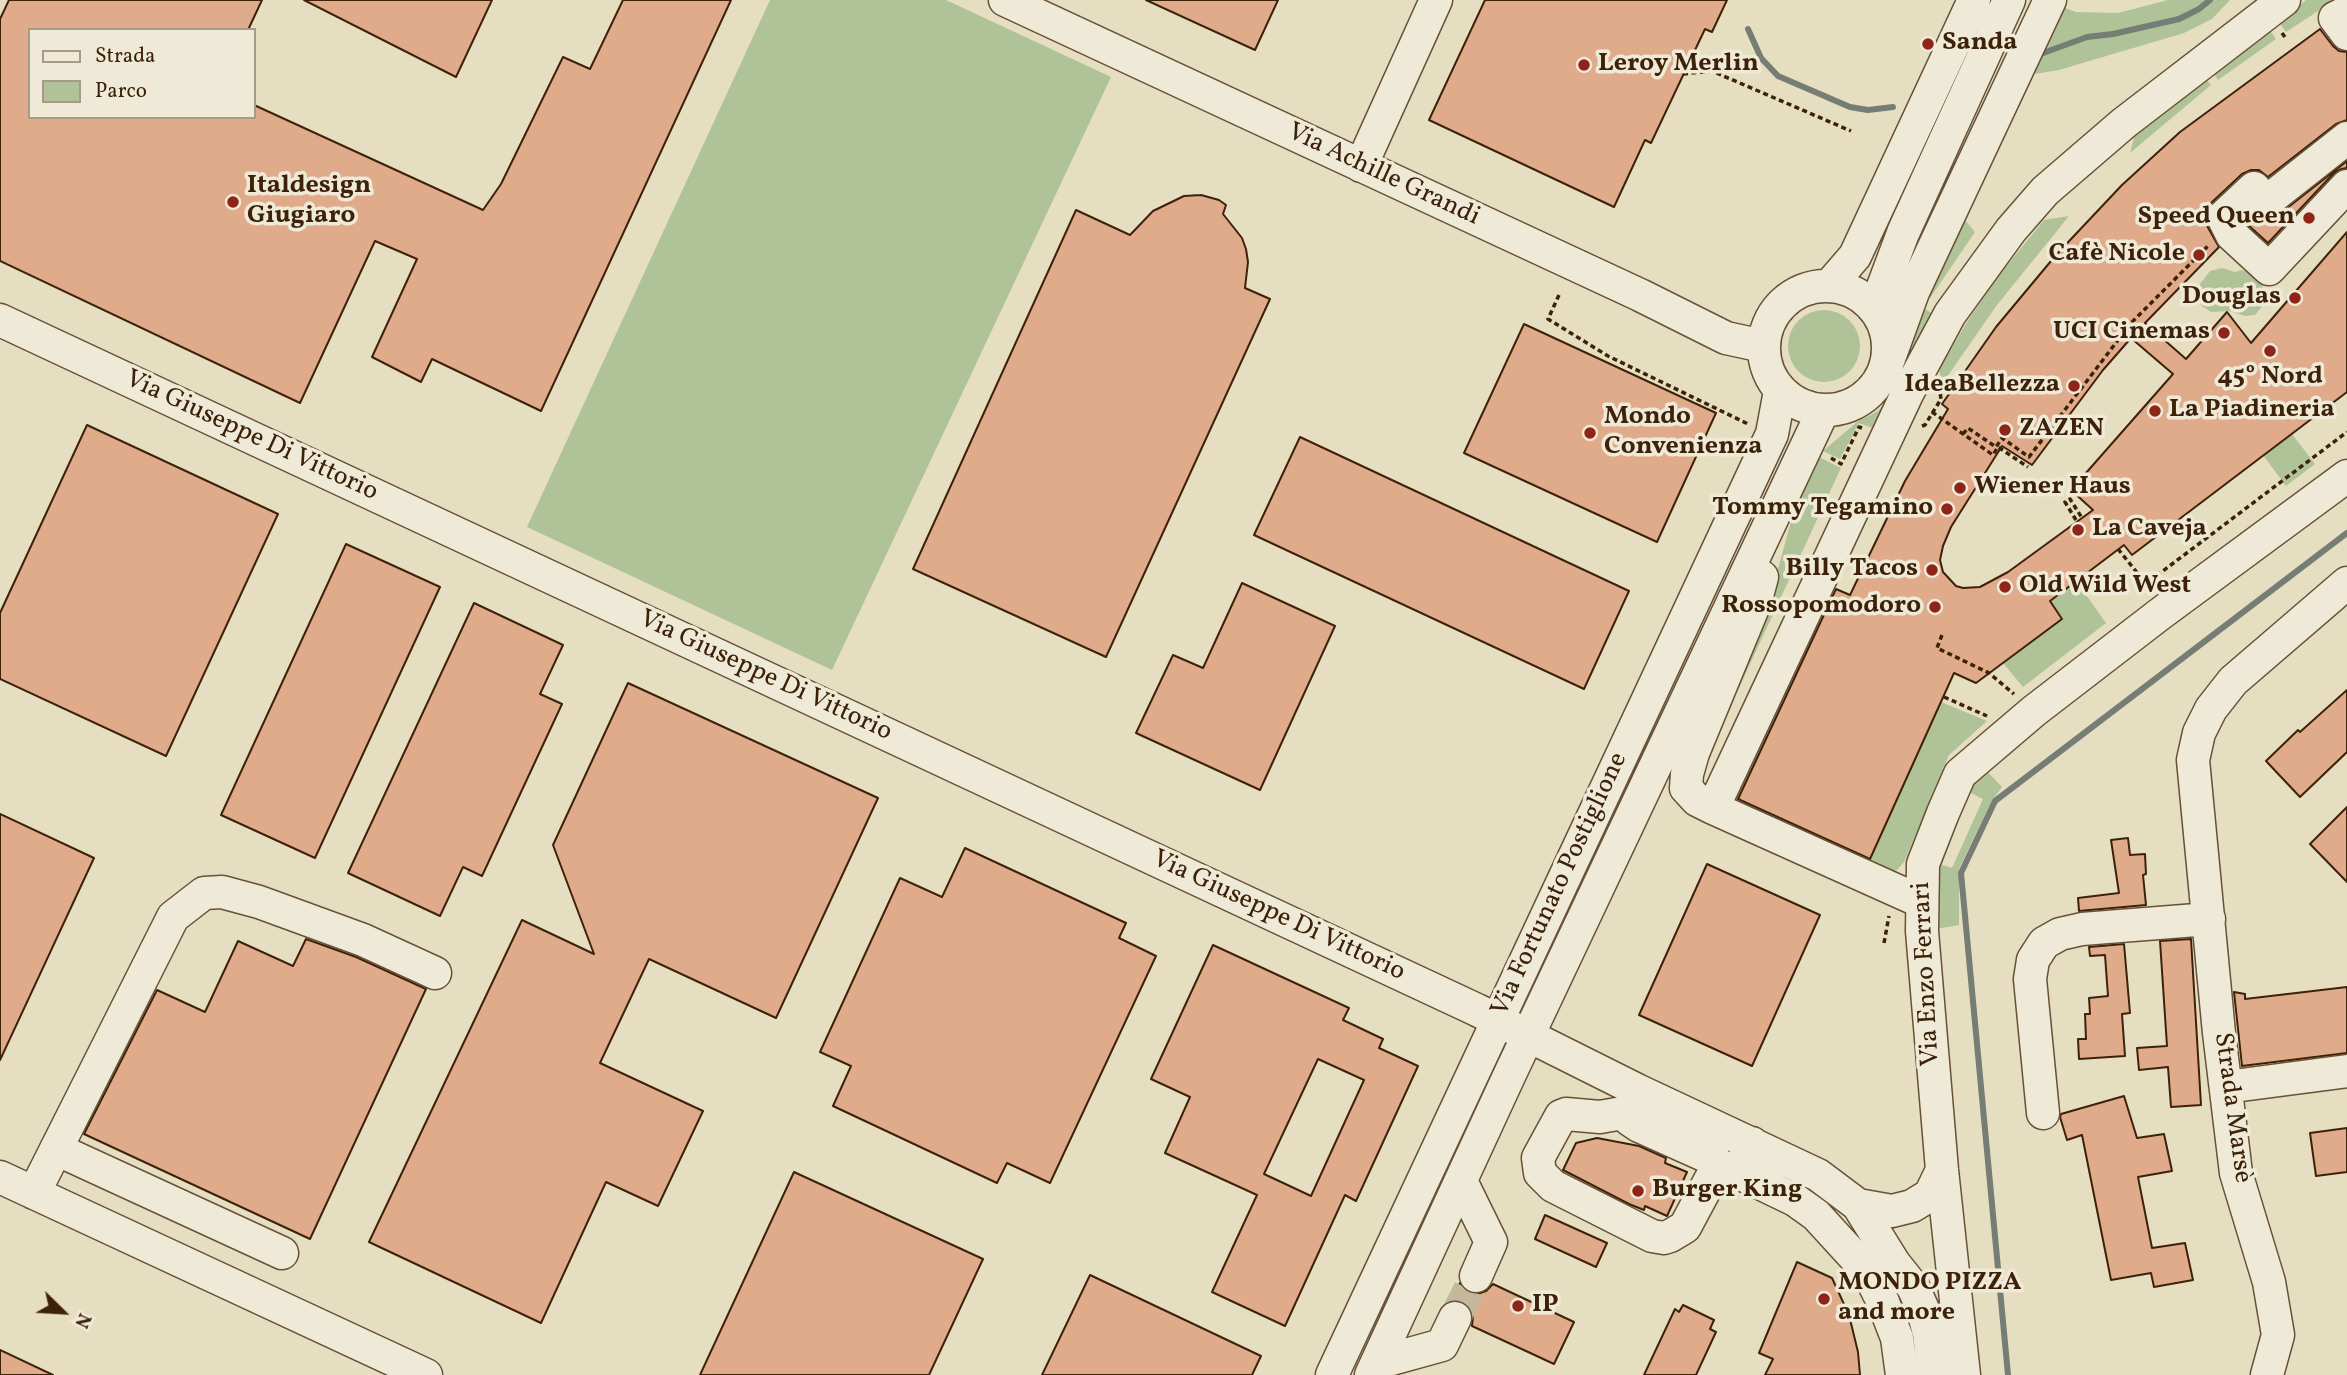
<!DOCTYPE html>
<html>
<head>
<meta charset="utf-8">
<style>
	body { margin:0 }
	#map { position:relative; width:2347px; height:1375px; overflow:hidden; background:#e6dec1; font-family:Vollkorn,serif }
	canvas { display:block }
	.legend { position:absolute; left:28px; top:28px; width:228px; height:91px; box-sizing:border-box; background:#efead7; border:2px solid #a89a85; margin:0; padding:9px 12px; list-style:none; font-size:21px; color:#3d2209 }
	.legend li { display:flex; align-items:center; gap:14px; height:35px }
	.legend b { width:35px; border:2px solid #a89a85 }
	.north { position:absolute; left:28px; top:1277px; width:70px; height:70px; -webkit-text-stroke:5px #efead7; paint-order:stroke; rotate:114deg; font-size:19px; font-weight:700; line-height:28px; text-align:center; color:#3d2209 }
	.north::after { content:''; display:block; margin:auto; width:24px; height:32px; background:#3d2209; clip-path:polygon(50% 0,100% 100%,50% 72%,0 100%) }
</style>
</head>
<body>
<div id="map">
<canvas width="2347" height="1375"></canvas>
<ul class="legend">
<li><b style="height:9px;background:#efead7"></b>Strada</li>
<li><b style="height:19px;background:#b0c297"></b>Parco</li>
</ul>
<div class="north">N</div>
</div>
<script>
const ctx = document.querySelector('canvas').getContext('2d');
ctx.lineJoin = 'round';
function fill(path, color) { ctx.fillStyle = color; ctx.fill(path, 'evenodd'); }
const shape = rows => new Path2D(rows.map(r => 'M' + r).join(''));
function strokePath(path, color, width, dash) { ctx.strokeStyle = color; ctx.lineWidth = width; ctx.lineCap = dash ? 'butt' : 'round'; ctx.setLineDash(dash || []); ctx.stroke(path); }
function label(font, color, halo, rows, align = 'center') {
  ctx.font = font + ' Vollkorn,serif'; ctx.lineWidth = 7; ctx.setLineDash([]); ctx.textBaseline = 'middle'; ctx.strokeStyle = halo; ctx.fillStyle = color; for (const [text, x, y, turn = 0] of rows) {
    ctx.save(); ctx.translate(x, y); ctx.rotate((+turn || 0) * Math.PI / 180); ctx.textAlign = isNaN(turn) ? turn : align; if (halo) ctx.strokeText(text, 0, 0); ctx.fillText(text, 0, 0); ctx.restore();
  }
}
fill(shape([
	[770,0,946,0,1111,77,832,670,527,527],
	[2168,0,2230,0,2212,19,2184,33,2059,70,2035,74,2023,74,2054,4,2076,12,2118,13],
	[2306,0,2335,0,2286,32,2278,21],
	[2269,29,2276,39,2218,80,2212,71],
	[2204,77,2211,85,2130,153,2135,134],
	[1960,214,1975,232,1930,298,1927,296],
	[2069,216,1997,305,1942,384,1939,369,1967,322,1995,280,2044,220],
	[2222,268,2235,272,2241,270,2249,272,2261,280,2265,296,2261,308,2255,315,2245,316,2230,311,2211,312,2202,306,2196,296,2200,284,2210,271],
	[1923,308,1938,317,1878,430,1859,423,1840,459,1823,451,1857,422,1878,411,1890,397,1907,364],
	'1788 346a36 36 0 1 1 72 0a36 36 0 1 1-72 0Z',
	[2292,434,2315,464,2286,486,2263,455],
	[1819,457,1841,468,1698,776,1769,601,1794,511],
	[2076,581,2106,623,2023,687,2003,663,2062,619,2050,601],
	[1812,627,1818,630,1736,804,1730,799],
	[1941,702,1987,721,1949,755,1904,862,1896,871,1883,876,1868,863],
	[1984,768,2002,787,1991,802,1959,869,1959,925,1936,929,1936,863,1952,868,1983,799,1967,791]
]), '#b0c297');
strokePath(shape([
	[1748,29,1761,58,1778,76,1850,107,1868,110,1893,107],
	[2035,56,2087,37,2113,34,2179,19,2199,9,2210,0],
	[2008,1375,1961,873,1995,801,2347,533]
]), '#757d74', 6);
const building = shape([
	[9,0,262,0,248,30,30,30,30,117,254,117,254,105,483,210,501,184,563,57,590,69,623,0,731,0,541,411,432,359,421,382,372,357,417,259,375,241,300,403,0,261,0,19,9,0],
	[304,0,492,0,456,77,304,0],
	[1146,0,1278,0,1255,50,1146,0],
	[1485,0,1727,0,1712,32,1705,29,1651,143,1645,140,1614,207,1429,120,1485,0],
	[2320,29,2333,46,2339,51,2347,52,2347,120,2336,124,2268,177,2259,170,2251,170,2242,174,2210,204,2205,213,2206,224,2219,247,2145,323,2186,359,2227,312,2251,343,2347,232,2347,392,2132,555,2124,545,2050,601,2062,619,1976,683,1954,673,1870,859,1738,799,1836,589,1850,595,1905,481,1948,409,1942,404,1996,327,2056,255,2122,185,2180,132,2320,29],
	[2131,338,2173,374,2071,490,2093,510,2008,572,1980,587,1963,588,1956,586,1943,572,1940,560,1943,546,1951,527,2002,446,2032,465,2103,370,2131,338],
	[2347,161,2347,168,2341,169,2334,173,2268,243,2247,224,2246,221,2253,214,2260,219,2268,220,2277,216,2347,161],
	[1201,195,1219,200,1226,205,1223,214,1242,238,1246,249,1248,262,1245,288,1270,299,1106,657,913,569,1076,210,1130,235,1153,211,1184,196,1201,195],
	[1524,324,1716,413,1657,542,1464,453,1524,324],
	[87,425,278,514,166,756,0,679,0,613,87,425],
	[1300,437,1629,591,1584,689,1254,535,1300,437],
	[346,544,440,587,315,858,221,815,346,544],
	[1242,583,1335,626,1260,790,1136,733,1173,655,1203,668,1242,583],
	[474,603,563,645,540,694,562,704,482,876,463,867,440,916,348,873,474,603],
	[628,683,878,798,776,1018,649,959,600,1063,703,1111,658,1206,606,1182,541,1323,369,1242,522,920,594,954,553,845,628,683],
	[2347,690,2347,752,2300,797,2266,761,2298,730,2300,732,2347,690],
	[2347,807,2347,882,2310,844,2347,807],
	[0,814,94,858,0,1060,0,814],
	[2128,838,2130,855,2145,854,2146,874,2143,875,2146,905,2079,911,2078,898,2119,893,2111,840,2128,838],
	[965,848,1126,923,1119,938,1156,956,1050,1183,1007,1163,997,1183,833,1106,851,1066,820,1052,900,878,942,897,965,848],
	[1707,864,1820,915,1752,1066,1639,1015,1707,864],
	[306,939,356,957,426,989,310,1239,84,1134,157,990,205,1012,238,941,293,966,306,939],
	[2191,939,2201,1105,2171,1107,2168,1067,2139,1070,2137,1048,2167,1046,2160,941,2191,939],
	[2124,944,2130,1013,2122,1014,2125,1056,2079,1059,2078,1039,2086,1039,2085,1014,2090,1014,2089,998,2108,996,2105,955,2090,956,2089,947,2124,944],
	[1213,945,1349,1008,1343,1020,1383,1039,1379,1048,1418,1066,1356,1201,1345,1195,1285,1326,1212,1292,1257,1195,1165,1153,1190,1097,1151,1079,1213,945],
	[1318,1059,1364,1080,1311,1196,1264,1174,1318,1059],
	[2347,987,2347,1053,2242,1066,2234,992,2245,994,2245,999,2347,987],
	[2124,1096,2137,1138,2164,1134,2172,1171,2138,1177,2152,1248,2185,1243,2193,1280,2154,1287,2151,1273,2111,1280,2082,1135,2067,1140,2060,1117,2061,1114,2124,1096],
	[2347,1128,2347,1172,2316,1176,2310,1133,2347,1128],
	[1597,1138,1639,1146,1666,1158,1665,1163,1687,1172,1667,1216,1645,1206,1644,1210,1629,1204,1563,1170,1576,1143,1597,1138],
	[794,1172,983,1259,929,1375,700,1375,794,1172],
	[1545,1215,1607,1243,1596,1267,1535,1239,1545,1215],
	[1797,1262,1832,1278,1849,1315,1858,1352,1860,1375,1765,1375,1773,1359,1759,1353,1797,1262],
	[1090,1275,1261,1356,1252,1375,1042,1375,1090,1275],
	[1460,1283,1468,1292,1477,1294,1486,1291,1493,1284,1574,1322,1554,1364,1472,1326,1473,1316,1470,1307,1462,1301,1452,1300,1460,1283],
	[1683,1305,1714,1320,1710,1329,1716,1332,1696,1375,1644,1375,1675,1309,1679,1312,1683,1305],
	[0,1350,53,1375,0,1375,0,1350]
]);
fill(building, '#e0ab8b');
strokePath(building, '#3d2209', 2);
strokePath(shape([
	[1455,1318,1476,1276]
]), '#c4b89c', 32, [32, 16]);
const minor = shape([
	[1005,0,1640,295,1726,338,1763,346],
	[2347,12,2335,18,2347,34],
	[2347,138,2266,202,2254,188,2223,217,2232,235,2269,269,2347,186],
	[1361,166,1436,0],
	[1830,285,1855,256,1974,0],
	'1764 348a62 62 0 1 1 124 0a62 62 0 1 1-124 0Z',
	[1875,308,1903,233,2009,0],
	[0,320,1477,1010,1637,1090,1818,1175,1858,1205,1894,1263,1913,1287,1922,1307,1929,1333,1934,1375],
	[1887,364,1913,292,2050,0],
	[1762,577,1755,603,1693,753,1687,774,1686,788,1697,800,1713,808,1922,902],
	[1713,808,1907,394,1950,314,2011,230,2045,191,2124,123,2284,0],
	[2226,1087,2347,1071],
	[2043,1113,2030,979,2033,960,2044,943,2060,934,2082,929,2209,919],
	[1630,1120,1639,1126,1715,1160,1716,1163,1716,1169,1685,1227,1670,1236,1664,1238,1652,1236,1553,1186,1540,1173,1538,1158,1561,1116,1566,1114,1600,1117,1628,1112,1637,1090],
	[1752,1143,1737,1172,1795,1200,1816,1215,1859,1262,1872,1280,1883,1302,1897,1338,1902,1375],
	[56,1149,282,1253],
	[0,1177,426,1375],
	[1461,1181,1491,1242,1476,1276],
	[34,1193,173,917,204,893,222,892,259,902,363,940,435,973],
	[1858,1205,1892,1211,1912,1206,1930,1195,1942,1170],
	[1377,1363,1442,1345,1455,1318],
	[1332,1375,1772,434,1780,391],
	[1371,1375,1509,1076,1823,411],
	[1964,1375,1942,1170,1922,931,1923,864,1943,813,1960,774,2034,711,2160,614,2347,476],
	[2267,1375,2278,1335,2269,1282,2236,1173,2219,1033,2193,760,2199,733,2211,709,2233,681,2347,583]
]);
strokePath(minor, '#675137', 35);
strokePath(shape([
	[2282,33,2287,40],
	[1683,74,1712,71,1851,131],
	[1559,295,1548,319,1608,356,1748,424],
	[1932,412,1993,455,1998,447,2028,467],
	[1922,426,1925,425,1941,399,1940,392],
	[1963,434,1968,428,1996,447,2002,438,2029,457,2131,323,2208,246],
	[1831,458,1841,464,1859,427,1862,428],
	[2076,520,2065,502,2070,499,2082,518],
	[2118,549,2139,575,2143,588],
	[2143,586,2347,432],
	[1942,635,1937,648,1989,673,2014,694],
	[1944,697,1987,716],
	[1884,943,1889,916]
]), '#3d2209', 3.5, [5, 3.5]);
strokePath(minor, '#efead7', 32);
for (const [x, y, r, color] of [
	[1928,44,7,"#8f2418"],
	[1584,65,7,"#8f2418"],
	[233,202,7,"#8f2418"],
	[2309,218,7,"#8f2418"],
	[2199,255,7,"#8f2418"],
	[2295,298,7,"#8f2418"],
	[2224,333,7,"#8f2418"],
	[2270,351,7,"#8f2418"],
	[2074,386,7,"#8f2418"],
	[2155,411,7,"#8f2418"],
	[2005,430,7,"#8f2418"],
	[1590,433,7,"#8f2418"],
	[1960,488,7,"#8f2418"],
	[1947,509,7,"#8f2418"],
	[2078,530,7,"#8f2418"],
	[1932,570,7,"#8f2418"],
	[2005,587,7,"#8f2418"],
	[1935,607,7,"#8f2418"],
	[1638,1191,7,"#8f2418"],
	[1824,1299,7,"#8f2418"],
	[1518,1306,7,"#8f2418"]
]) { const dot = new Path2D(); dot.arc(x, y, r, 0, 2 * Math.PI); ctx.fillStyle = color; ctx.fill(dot); strokePath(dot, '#efead7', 2.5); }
label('bold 26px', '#3d2209', '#efead7', [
	["Sanda",1942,44],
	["Leroy Merlin",1598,65],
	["Italdesign",247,187],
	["Giugiaro",247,217],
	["Speed Queen",2295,218,"right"],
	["Cafè Nicole",2185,255,"right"],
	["Douglas",2281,298,"right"],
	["UCI Cinemas",2210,333,"right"],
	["45° Nord",2270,378,"center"],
	["IdeaBellezza",2060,386,"right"],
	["La Piadineria",2169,411],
	["Mondo",1604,418],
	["Convenienza",1604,448],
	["ZAZEN",2019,430],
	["Wiener Haus",1974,488],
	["Tommy Tegamino",1933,509,"right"],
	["La Caveja",2092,530],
	["Billy Tacos",1918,570,"right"],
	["Old Wild West",2019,587],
	["Rossopomodoro",1921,607,"right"],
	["Burger King",1652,1191],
	["MONDO PIZZA",1838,1284],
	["and more",1838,1314],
	["IP",1532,1306]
], 'left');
label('26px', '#3d2209', '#efead7', [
	["Via Achille Grandi",1383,176,25],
	["Via Giuseppe Di Vittorio",251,437,25],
	["Via Giuseppe Di Vittorio",765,677,25],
	["Via Fortunato Postiglione",1561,885,-65],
	["Via Giuseppe Di Vittorio",1278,917,25],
	["Via Enzo Ferrari",1928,974,-93],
	["Strada Marsè",2231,1108,82]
]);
</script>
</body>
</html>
